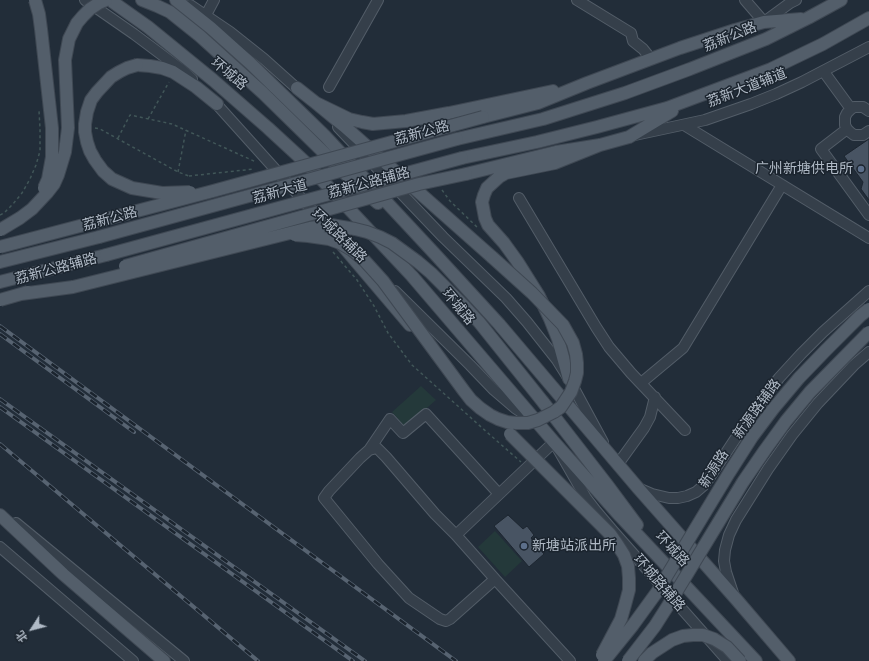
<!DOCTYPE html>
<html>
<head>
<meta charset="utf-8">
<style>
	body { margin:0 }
	#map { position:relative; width:869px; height:661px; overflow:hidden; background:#222d39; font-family:Figtree,"Noto Sans SC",sans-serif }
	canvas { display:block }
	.north { position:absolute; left:12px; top:609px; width:40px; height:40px; -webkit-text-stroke:3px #1b242e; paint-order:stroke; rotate:234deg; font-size:11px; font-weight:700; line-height:16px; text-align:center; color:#b0bac6 }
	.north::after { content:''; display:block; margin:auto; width:14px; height:18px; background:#b0bac6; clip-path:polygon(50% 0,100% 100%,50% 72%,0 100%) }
</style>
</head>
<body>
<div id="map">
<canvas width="869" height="661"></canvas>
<div class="north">北</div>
</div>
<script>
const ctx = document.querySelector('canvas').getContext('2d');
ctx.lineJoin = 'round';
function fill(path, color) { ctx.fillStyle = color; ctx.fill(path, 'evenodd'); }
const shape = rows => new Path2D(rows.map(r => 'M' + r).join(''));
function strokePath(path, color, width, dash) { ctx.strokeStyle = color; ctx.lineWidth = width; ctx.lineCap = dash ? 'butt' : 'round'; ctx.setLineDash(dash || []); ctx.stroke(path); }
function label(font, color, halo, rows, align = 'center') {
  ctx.font = font + ' Figtree,"Noto Sans SC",sans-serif'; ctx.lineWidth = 3; ctx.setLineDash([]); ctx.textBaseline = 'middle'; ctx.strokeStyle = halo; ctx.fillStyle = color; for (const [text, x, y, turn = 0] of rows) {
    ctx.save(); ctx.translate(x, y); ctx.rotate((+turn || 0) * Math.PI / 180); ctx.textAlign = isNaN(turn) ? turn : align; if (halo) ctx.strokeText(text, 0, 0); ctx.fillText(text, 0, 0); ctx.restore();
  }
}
fill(shape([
	[421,386,436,400,405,427,392,412],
	[495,531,522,561,505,577,478,547]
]), '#24393a');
const building = shape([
	[869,139,869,200,861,189,863,182,844,156,869,139],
	[508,515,523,529,527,526,534,535,531,538,544,554,529,567,494,526,508,515]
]);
fill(building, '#485463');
strokePath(building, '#1d2630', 1);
const minor = shape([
	[85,0,134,34,182,70,192,79],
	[577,0,631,33,633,41,643,49,651,59],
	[745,0,764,22,790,3,796,0],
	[190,5,230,32,264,59,302,93],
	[206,15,214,0],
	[824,72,851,109],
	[329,87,378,0],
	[212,99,319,218],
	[869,111,863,107,854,107,851,109,847,113,845,117,845,125,847,129,850,132,854,135,863,135,869,131],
	[684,125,869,238],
	[338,127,443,237,506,298,527,322,557,360,569,379,603,442],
	[847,129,821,149,869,215],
	[635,135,705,120,751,104,776,94,802,82,869,47],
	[519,198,596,327,609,347,631,373,685,430],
	[395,291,470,365,494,390,515,408,530,418],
	[641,383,683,348,782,185],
	[377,448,386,457,435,514,456,535,495,579,450,619,446,621,440,619,409,598,378,564,324,498,329,491,360,458,369,450,377,448],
	[369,450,390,419,403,433,426,414,499,494],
	[618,464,644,428,650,417,655,397],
	[638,488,652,494,669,498,678,498,687,496,696,492,703,486,710,477,753,412,779,378,801,354,823,332,869,291],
	[16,523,184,661],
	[456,535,554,442,586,498,596,511,613,531,728,661],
	[0,547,133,661],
	[495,579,570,661],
	[733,593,726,572,724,561,725,550,729,535,736,520,768,469,792,435,818,403,854,365,869,352]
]);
const major = shape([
	[110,0,148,27,213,80,268,128,306,163,412,276,554,442,620,516,756,661],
	[142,0,157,6,170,12,200,36,263,93,362,190,378,203],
	[176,0,211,28,250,63,325,136,434,253,499,324,638,488,736,599,789,661],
	[137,65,150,66,162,68,173,72,196,87,217,104],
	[297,88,316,103,344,126,492,257],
	[316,103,349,119,362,122,373,124,406,121,449,113,553,91],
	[483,117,538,103,587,83,680,48,735,30,764,22,801,19],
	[457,139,543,119,625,93,690,69,766,39,808,18,841,0],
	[462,158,537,142,597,127,667,108,771,69,823,44,869,18],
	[466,174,556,152,600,145,629,137,672,111],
	[320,219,410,325],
	[0,262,99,237],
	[0,282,106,255],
	[569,379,558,339,550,319,539,296,517,261,504,243,488,225,485,218,482,202,484,195,487,188,499,177,506,173,555,163,600,145],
	[543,402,608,486,637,525],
	[0,515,63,574,164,661]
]);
strokePath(minor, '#535d68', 12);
strokePath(major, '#3f4853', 14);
strokePath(shape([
	[148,119,169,82],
	[95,128,100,129,178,172,189,176],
	[118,138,130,115,172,124,256,162],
	[178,172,186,130],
	[442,190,450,201,478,228],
	[0,215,4,213,13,204,22,193,30,179,36,165,40,151,40,128,39,111],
	[333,252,357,280,374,306,388,333,412,365,489,434,521,462]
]), '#415658', 1.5, [3, 3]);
strokePath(minor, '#353f4a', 10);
strokePath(major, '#535e6a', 12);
const rail = shape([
	[0,326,456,661],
	[0,334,134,432],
	[0,399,365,661],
	[0,407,353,661],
	[0,444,258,661]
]);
strokePath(rail, '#576371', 4);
strokePath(rail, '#1b242e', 2.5, [8]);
const majorBridge = shape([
	[35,0,39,14,41,29,52,128,52,157,48,179,44,188],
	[137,65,127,68,119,72,111,77,97,92,91,100,87,112,85,124,85,132,87,142,90,151,95,160,103,171,112,179,132,188,162,193,190,192],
	[0,230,20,218,32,209,47,193,54,184,58,175,65,152,68,128,65,60,69,39,77,23,83,16,90,9,99,3,106,0],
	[295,235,308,236,329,239,340,243,352,250,364,260,383,281,464,391,471,400,480,408,490,415,498,419,507,422,516,423,528,423,538,420,554,412,561,407,571,392,575,381,577,373,577,363,576,354,573,343,563,325,532,293,492,257],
	[99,237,457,139],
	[0,247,213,191,483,117],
	[106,255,462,158],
	[125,266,419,184,466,174],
	[21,294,73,287,310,228,331,225,355,229,367,232,380,237,392,243,418,262,431,273,465,307,479,322,543,402],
	[0,300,28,292],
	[510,434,610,534,617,544,624,555,628,566,629,578,629,590,625,605,621,619,602,655],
	[604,661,633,625,657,592,729,473,752,437,773,409,799,378,826,350,860,316,869,309],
	[628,661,655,626,669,604,743,482,765,450,786,421,810,392,869,332],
	[644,661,652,653,672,640,683,636,693,635,703,635,714,639,727,647,740,661]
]);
strokePath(majorBridge, '#3f4853', 14, []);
strokePath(shape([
	[189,176,254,169]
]), '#415658', 1.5, [3, 3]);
strokePath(majorBridge, '#535e6a', 12);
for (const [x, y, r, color] of [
	[861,169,4,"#5c6f8a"],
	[524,546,4,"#5c6f8a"]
]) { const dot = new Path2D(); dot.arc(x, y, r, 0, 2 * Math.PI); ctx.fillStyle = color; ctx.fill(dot); strokePath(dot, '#1b242e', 1.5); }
label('14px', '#b0bac6', '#1b242e', [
	["荔新公路",730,37,-22],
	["环城路",229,74,40],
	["荔新大道辅道",747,88,-21],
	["荔新公路",422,133,-15],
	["荔新公路辅路",369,183,-15],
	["荔新大道",280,192,-15],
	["荔新公路",110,219,-15],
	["环城路辅路",339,236,44],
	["荔新公路辅路",56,269,-15],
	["环城路",458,307,50],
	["新源路辅路",757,409,-54],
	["新源路",714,469,-58],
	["环城路",672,549,47],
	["环城路辅路",659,583,49]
]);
label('14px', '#b0bac6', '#1b242e', [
	["广州新塘供电所",853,169],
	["新塘站派出所",532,546,"left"]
], 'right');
</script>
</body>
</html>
